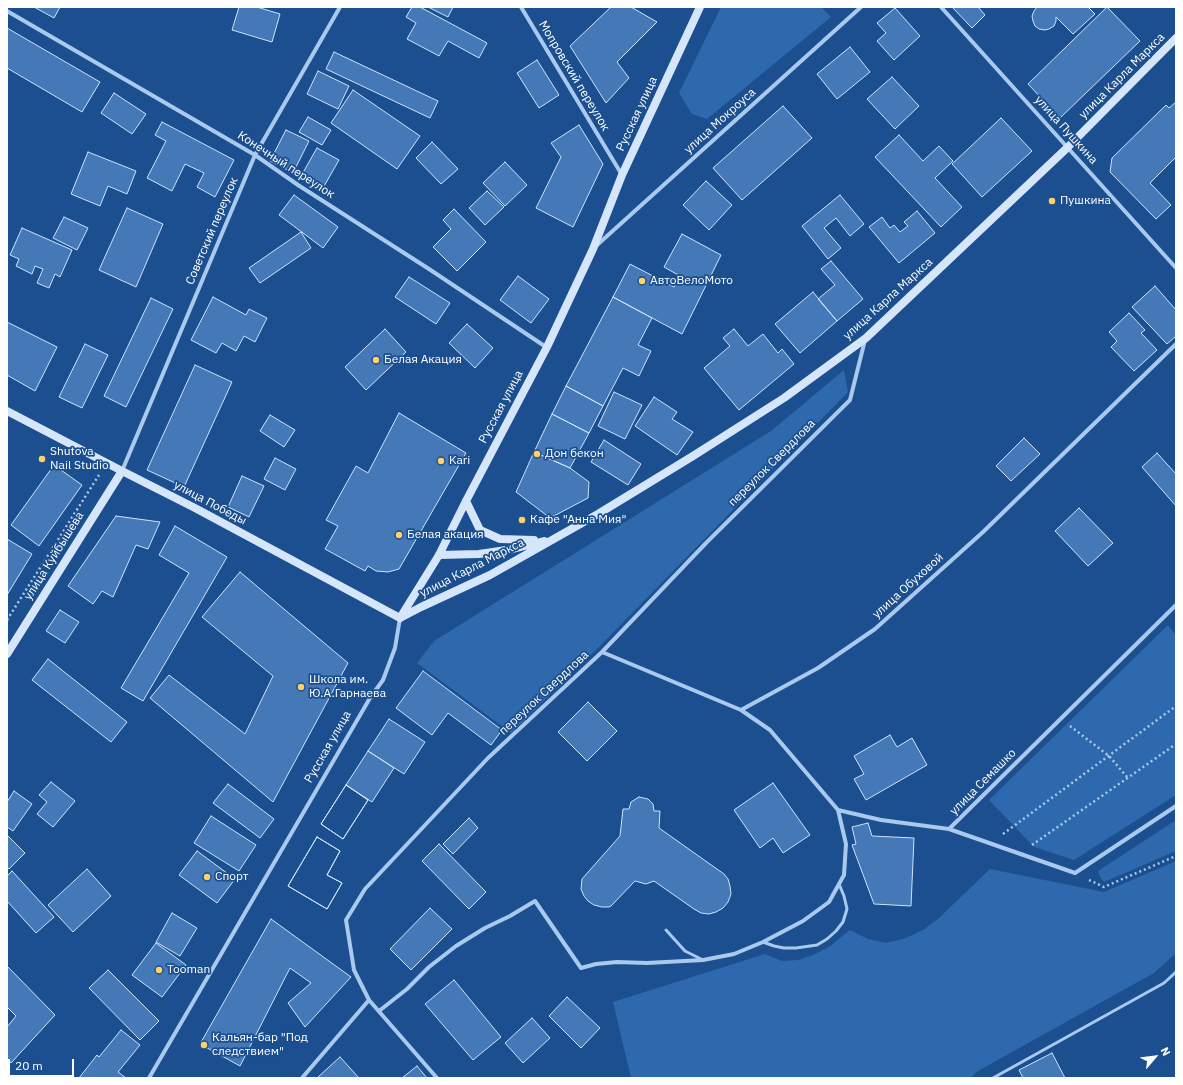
<!DOCTYPE html>
<html>
<head>
<meta charset="utf-8">
<style>
	body { margin:0 }
	#map { position:relative; width:1183px; height:1085px; overflow:hidden; background:#1b4f8f; font-family:"IBM Plex Sans",sans-serif }
	canvas { display:block }
	.frame { position:absolute; inset:0; border:8px solid #fff; pointer-events:none }
	.north { position:absolute; left:1135px; top:1037px; width:40px; height:40px; -webkit-text-stroke:3px #1b4f8f; paint-order:stroke; rotate:62deg; font-size:11px; font-weight:700; line-height:16px; text-align:center; color:#fff }
	.north::after { content:''; display:block; margin:auto; width:14px; height:18px; background:#fff; clip-path:polygon(50% 0,100% 100%,50% 72%,0 100%) }
	.scale { position:absolute; left:8px; top:1059px; width:66px; height:18px; box-sizing:border-box; border:2px solid #fff; border-top:0; padding-left:5px; font-size:12px; line-height:14px; white-space:nowrap; color:#fff; -webkit-text-stroke:3px #1b4f8f; paint-order:stroke }
</style>
</head>
<body>
<div id="map">
<canvas width="1183" height="1085"></canvas>
<div class="frame"></div>
<div class="north">N</div>
<div class="scale">20 m</div>
</div>
<script>
const ctx = document.querySelector('canvas').getContext('2d');
ctx.lineJoin = 'round';
function fill(path, color) { ctx.fillStyle = color; ctx.fill(path, 'evenodd'); }
const shape = rows => new Path2D(rows.map(r => 'M' + r).join(''));
function strokePath(path, color, width, dash) { ctx.strokeStyle = color; ctx.lineWidth = width; ctx.lineCap = dash ? 'butt' : 'round'; ctx.setLineDash(dash || []); ctx.stroke(path); }
function label(font, color, halo, rows, align = 'center') {
  ctx.font = font + ' "IBM Plex Sans",sans-serif'; ctx.lineWidth = 3.5; ctx.setLineDash([]); ctx.textBaseline = 'middle'; ctx.strokeStyle = halo; ctx.fillStyle = color; for (const [text, x, y, turn = 0] of rows) {
    ctx.save(); ctx.translate(x, y); ctx.rotate((+turn || 0) * Math.PI / 180); ctx.textAlign = isNaN(turn) ? turn : align; if (halo) ctx.strokeText(text, 0, 0); ctx.fillText(text, 0, 0); ctx.restore();
  }
}
fill(shape([
	[721,7,821,7,831,17,707,119,692,114,679,93],
	[844,370,848,392,602,644,511,733,417,663,434,641,771,431],
	[1168,625,1176,636,1176,795,1074,860,1034,847,989,800],
	[1176,820,1176,851,1104,882,1100,877,1098,871],
	[1176,861,1176,953,1154,973,978,1071,970,1078,631,1078,613,1002,765,954,782,961,798,960,813,955,829,947,850,930,868,939,886,943,906,938,923,930,939,918,990,869,1104,892]
]), '#2e69ad');
const building = shape([
	[34,7,60,7,54,18,34,7],
	[239,7,257,7,280,14,272,42,232,30,239,7],
	[412,7,420,7,487,43,479,58,448,41,439,56,407,39,416,23,406,17,412,7],
	[428,7,453,7,448,17,428,7],
	[611,7,631,7,657,22,617,62,629,78,606,103,570,46,611,7],
	[952,7,978,7,985,15,972,28,952,7],
	[1037,7,1088,7,1095,14,1073,34,1056,17,1056,21,1054,26,1049,29,1045,30,1039,29,1035,26,1033,21,1032,16,1034,11,1037,7],
	[1107,7,1140,41,1060,118,1028,84,1107,7],
	[895,8,920,36,894,60,877,41,886,33,877,23,895,8],
	[7,28,100,82,82,112,7,68,7,28],
	[850,47,870,72,837,99,817,74,850,47],
	[334,52,438,101,430,118,326,69,334,52],
	[537,60,559,95,539,108,517,73,537,60],
	[318,71,349,86,338,109,307,94,318,71],
	[892,77,919,106,895,129,867,99,892,77],
	[353,90,420,136,397,169,331,123,353,90],
	[114,93,146,114,132,134,101,113,114,93],
	[1176,102,1176,157,1150,183,1171,205,1156,219,1110,172,1112,158,1166,105,1169,108,1176,102],
	[783,106,812,138,742,200,713,168,783,106],
	[308,117,331,130,322,145,299,132,308,117],
	[1001,118,1032,151,982,197,952,164,1001,118],
	[162,122,234,160,215,197,197,187,204,173,185,164,172,191,147,178,166,141,155,135,162,122],
	[579,125,603,164,573,227,536,208,561,157,551,143,579,125],
	[286,130,309,141,293,173,270,161,286,130],
	[899,135,923,161,939,146,953,161,935,178,962,207,941,227,875,157,899,135],
	[432,142,458,169,441,184,416,158,432,142],
	[317,148,339,160,323,188,301,176,317,148],
	[88,152,136,171,127,194,108,186,100,206,71,194,88,152],
	[505,162,527,185,505,206,483,183,505,162],
	[706,181,732,205,709,230,683,205,706,181],
	[487,191,504,207,485,225,469,208,487,191],
	[294,195,338,227,323,248,279,215,294,195],
	[840,195,864,224,850,236,836,218,824,228,841,248,828,259,802,226,840,195],
	[127,208,163,224,136,287,99,270,127,208],
	[454,209,486,242,457,271,433,247,451,229,443,220,454,209],
	[917,211,935,233,899,263,869,227,882,217,890,228,894,225,900,232,908,226,904,222,917,211],
	[64,217,88,228,77,250,53,238,64,217],
	[22,228,72,250,60,277,55,274,49,288,37,283,43,269,35,266,32,274,16,266,19,259,10,255,22,228],
	[301,232,311,248,260,283,249,268,301,232],
	[682,234,721,255,682,334,613,297,630,264,674,287,680,276,664,267,682,234],
	[831,261,863,299,837,321,818,299,835,285,821,269,831,261],
	[518,276,549,299,531,323,500,300,518,276],
	[409,277,450,303,436,324,395,297,409,277],
	[1155,286,1176,310,1176,336,1167,344,1132,307,1155,286],
	[813,292,837,321,800,353,775,324,813,292],
	[213,297,246,315,249,309,267,318,255,342,244,336,236,351,222,343,216,353,191,340,213,297],
	[613,297,652,318,638,345,651,351,639,376,623,368,603,406,566,386,613,297],
	[151,298,173,309,126,407,104,396,151,298],
	[1129,313,1145,330,1141,333,1157,350,1134,371,1111,347,1117,341,1109,332,1129,313],
	[7,322,57,347,35,391,7,375,7,322],
	[467,324,493,348,475,368,449,343,467,324],
	[385,329,406,352,366,390,345,367,385,329],
	[734,329,748,346,763,334,778,353,782,349,794,364,739,410,704,368,730,346,723,338,734,329],
	[85,344,108,355,82,408,59,397,85,344],
	[195,365,232,382,184,487,147,470,195,365],
	[566,386,603,406,589,433,552,414,566,386],
	[614,392,642,405,625,439,598,426,614,392],
	[654,397,677,412,672,419,693,432,677,455,635,426,654,397],
	[399,413,466,453,399,569,388,572,376,571,368,566,365,571,325,549,338,526,326,520,356,466,368,473,399,413],
	[552,414,589,433,570,468,534,452,552,414],
	[270,415,295,430,284,447,260,431,270,415],
	[1024,438,1040,454,1011,481,996,466,1024,438],
	[604,440,641,464,628,485,591,462,604,440],
	[534,452,570,468,589,482,588,498,550,518,516,492,534,452],
	[1157,453,1176,474,1176,506,1142,467,1157,453],
	[275,458,296,469,285,490,264,479,275,458],
	[54,465,82,485,39,546,11,525,54,465],
	[242,476,264,486,249,517,228,507,242,476],
	[1079,508,1113,543,1088,566,1055,531,1079,508],
	[116,516,160,522,148,549,136,545,113,597,102,591,93,604,68,586,116,516],
	[175,526,227,557,143,701,121,688,189,573,159,555,175,526],
	[7,539,32,554,7,595,7,539],
	[240,572,348,663,273,802,150,698,169,675,245,734,273,676,202,617,240,572],
	[60,610,79,622,65,643,46,631,60,610],
	[48,659,127,722,111,742,32,680,48,659],
	[423,671,502,730,491,745,448,713,432,735,396,708,423,671],
	[588,702,617,731,587,761,558,732,588,702],
	[389,719,425,742,404,774,368,751,389,719],
	[890,735,897,747,912,738,927,765,866,800,854,779,864,774,854,756,890,735],
	[368,751,394,768,372,802,346,785,368,751],
	[51,782,75,801,53,827,37,814,47,802,39,795,51,782],
	[773,783,810,835,783,853,773,838,760,848,734,810,773,783],
	[228,784,274,819,260,838,213,803,228,784],
	[346,785,368,800,343,839,321,824,346,785],
	[346,785,368,800,343,839,321,824,346,785],
	[14,791,32,804,13,831,7,827,7,802,14,791],
	[639,797,648,799,653,804,654,811,660,811,659,828,724,874,728,879,730,886,731,894,728,902,723,908,716,912,709,914,701,913,694,909,654,881,646,884,635,881,611,906,609,907,602,907,594,905,588,901,584,896,581,889,582,879,620,836,623,809,629,809,631,802,639,797],
	[211,816,256,845,239,871,194,843,211,816],
	[469,818,478,828,453,854,443,844,469,818],
	[868,823,872,836,914,838,911,906,874,904,852,845,856,844,852,827,868,823],
	[7,835,25,853,9,869,7,867,7,835],
	[317,837,340,851,327,875,342,883,327,909,288,886,317,837],
	[317,837,340,851,327,875,342,883,327,909,288,886,317,837],
	[439,844,486,892,469,909,422,861,439,844],
	[197,851,235,879,217,903,179,875,197,851],
	[87,869,111,896,73,932,48,905,87,869],
	[12,871,54,917,36,933,7,901,7,876,12,871],
	[430,908,452,929,411,970,390,949,430,908],
	[172,913,197,928,180,956,156,942,172,913],
	[271,919,351,977,305,1027,288,1003,311,983,290,968,240,1066,200,1044,271,919],
	[156,943,186,965,162,997,132,975,156,943],
	[7,966,55,1015,11,1063,7,1059,7,1027,16,1016,7,1007,7,966],
	[108,970,159,1021,140,1040,89,988,108,970],
	[454,980,501,1037,473,1060,425,1004,454,980],
	[567,997,600,1028,581,1048,549,1016,567,997],
	[532,1018,550,1038,523,1063,505,1043,532,1018],
	[121,1030,140,1045,118,1072,126,1078,79,1078,97,1055,99,1057,121,1030],
	[1052,1053,1065,1078,1023,1078,1019,1070,1052,1053],
	[340,1057,359,1078,317,1078,340,1057],
	[417,1066,427,1078,402,1078,417,1066]
]);
fill(building, '#4478b7');
strokePath(building, '#cfe3fa', 1);
strokePath(shape([
	[7,620,99,475],
	[1070,726,1109,756,1128,778],
	[1003,834,1176,706],
	[1032,845,1176,744],
	[1089,880,1104,887,1176,856]
]), '#a9c9ee', 2.5, [2, 3]);
strokePath(shape([
	[666,930,685,951,703,960],
	[763,942,774,946,784,948,796,948,817,945,827,939,836,931,843,922,847,909,844,896,839,884],
	[993,1078,1164,983,1176,972]
]), '#a9c9ee', 3);
strokePath(shape([
	[521,7,622,175],
	[941,7,1176,268],
	[7,11,255,155,298,185,429,269,546,347],
	[596,246,861,7],
	[122,471,255,155,340,7],
	[602,652,741,710,818,668,875,629,983,532,1176,344],
	[741,710,770,730,838,810,881,820,949,829,1176,605],
	[949,829,1075,873,1176,806],
	[369,1000,437,1078],
	[379,1011,407,989,429,967,456,946,485,928,510,916,535,901,581,968,596,964,617,962,647,963,703,960,734,954,763,942,803,921,829,902,844,875,846,844,838,810],
	[149,1078,370,698,383,680,395,648,400,618],
	[302,1078,369,1000,354,970,346,920,365,889,488,758,602,652,706,543,850,400,865,340]
]), '#a9c9ee', 4);
strokePath(shape([
	[7,411,122,471,195,508,400,618],
	[466,501,480,530,500,539,534,540],
	[439,555,479,554,513,549,544,541],
	[400,618,421,607,490,575,598,514,693,456,784,398,866,338,1068,147,1176,38],
	[400,618,439,555,466,501,547,347,593,249,622,175,700,7],
	[7,654,122,471]
]), '#d6e6fa', 8);
for (const [x, y, r, color] of [
	[1052,201,4,"#ffd166"],
	[642,281,4,"#ffd166"],
	[376,360,4,"#ffd166"],
	[537,454,4,"#ffd166"],
	[42,459,4,"#ffd166"],
	[441,461,4,"#ffd166"],
	[522,520,4,"#ffd166"],
	[399,535,4,"#ffd166"],
	[301,687,4,"#ffd166"],
	[207,877,4,"#ffd166"],
	[159,970,4,"#ffd166"],
	[204,1045,4,"#ffd166"]
]) { const dot = new Path2D(); dot.arc(x, y, r, 0, 2 * Math.PI); ctx.fillStyle = color; ctx.fill(dot); strokePath(dot, '#1b4f8f', 1.5); }
label('12px', '#fff', '#1b4f8f', [
	["Мопровский переулок",574,76,59],
	["улица Карла Маркса",1122,76,-45],
	["Русская улица",637,114,-65],
	["улица Мокроуса",720,121,-42],
	["улица Пушкина",1066,130,48],
	["Конечный переулок",286,165,33],
	["Советский переулок",212,231,-67],
	["улица Карла Маркса",888,299,-42],
	["Русская улица",501,407,-62],
	["переулок Свердлова",772,463,-45],
	["улица Победы",210,503,28],
	["улица Куйбышева",54,556,-58],
	["улица Карла Маркса",472,568,-27],
	["улица Обуховой",908,586,-42],
	["переулок Свердлова",544,693,-43],
	["Русская улица",328,747,-60],
	["улица Семашко",983,782,-45]
]);
label('12px', '#fff', '#1b4f8f', [
	["Пушкина",1060,201],
	["АвтоВелоМото",650,281],
	["Белая Акация",384,360],
	["Shutova",50,452],
	["Nail Studio",50,466],
	["Дон бекон",545,454],
	["Kari",449,461],
	["Кафе \"Анна Мия\"",530,520],
	["Белая акация",407,535],
	["Школа им.",309,680],
	["Ю.А.Гарнаева",309,694],
	["Спорт",215,877],
	["Tooman",167,970],
	["Кальян-бар \"Под",212,1038],
	["следствием\"",212,1052]
], 'left');
</script>
</body>
</html>
